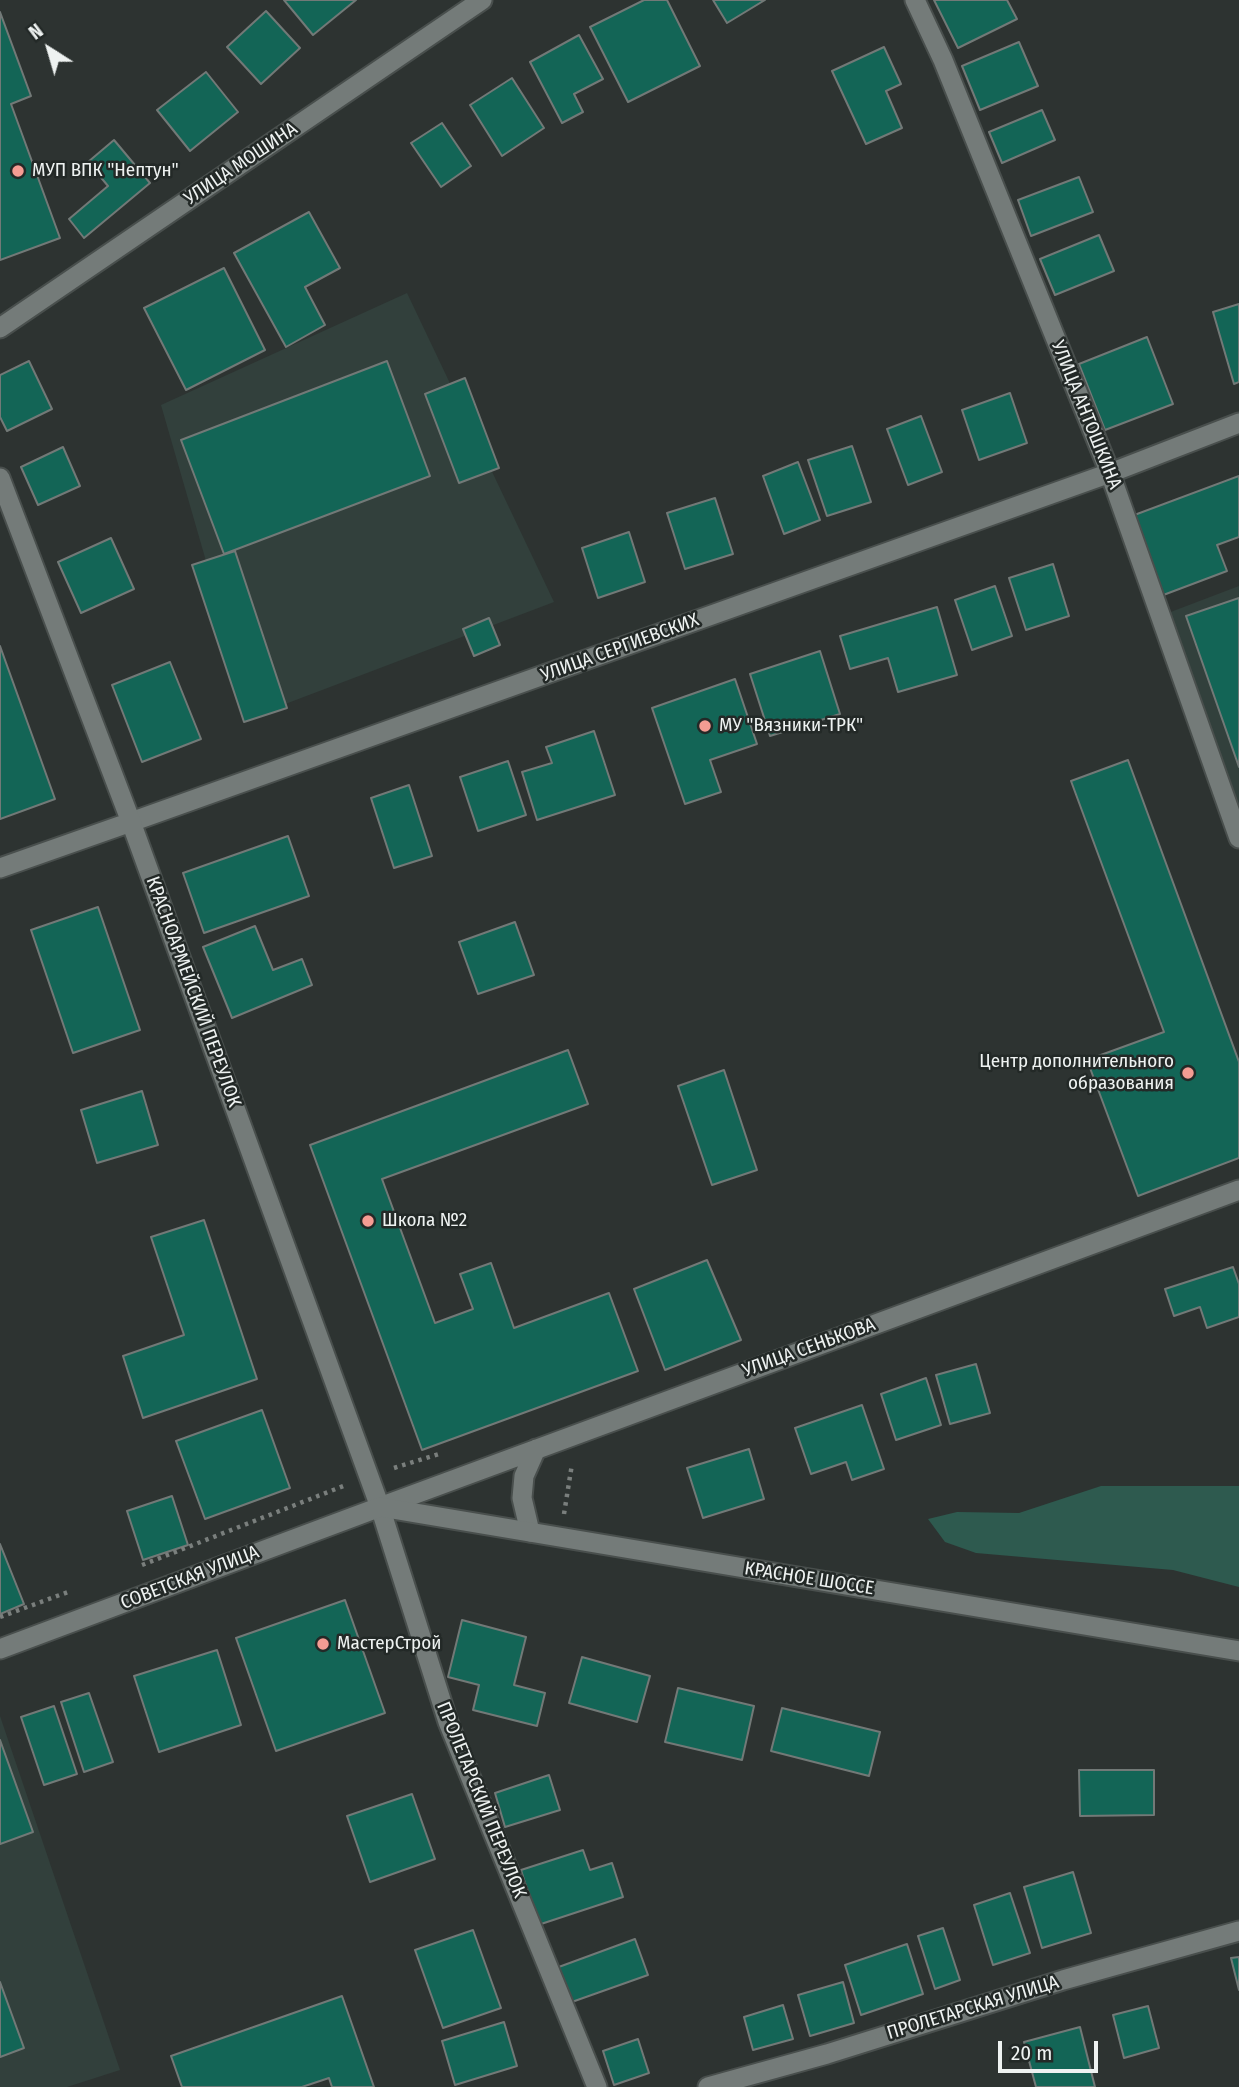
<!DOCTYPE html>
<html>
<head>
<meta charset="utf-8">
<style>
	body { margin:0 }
	#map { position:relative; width:1239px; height:2087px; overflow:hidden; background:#2d3331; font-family:"Fira Sans Condensed",sans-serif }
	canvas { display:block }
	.north { position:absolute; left:14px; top:14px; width:70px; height:70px; -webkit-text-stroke:5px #232927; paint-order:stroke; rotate:323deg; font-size:19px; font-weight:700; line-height:28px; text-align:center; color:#eef2f1 }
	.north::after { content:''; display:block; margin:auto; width:24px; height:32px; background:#eef2f1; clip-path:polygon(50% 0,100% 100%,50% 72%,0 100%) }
	.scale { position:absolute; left:998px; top:2041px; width:100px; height:32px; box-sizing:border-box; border:4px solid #eef2f1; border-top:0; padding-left:9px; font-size:21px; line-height:24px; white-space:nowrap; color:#eef2f1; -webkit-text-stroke:5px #232927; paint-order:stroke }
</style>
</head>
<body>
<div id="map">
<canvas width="1239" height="2087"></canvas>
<div class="north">N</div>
<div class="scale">20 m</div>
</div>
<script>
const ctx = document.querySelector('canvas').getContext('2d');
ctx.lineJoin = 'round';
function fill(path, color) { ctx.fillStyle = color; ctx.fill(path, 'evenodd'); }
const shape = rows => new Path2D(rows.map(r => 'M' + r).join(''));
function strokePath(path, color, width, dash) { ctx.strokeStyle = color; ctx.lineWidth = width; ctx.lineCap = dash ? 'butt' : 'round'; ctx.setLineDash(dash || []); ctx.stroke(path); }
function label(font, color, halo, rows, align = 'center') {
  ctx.font = font + ' "Fira Sans Condensed",sans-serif'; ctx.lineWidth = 5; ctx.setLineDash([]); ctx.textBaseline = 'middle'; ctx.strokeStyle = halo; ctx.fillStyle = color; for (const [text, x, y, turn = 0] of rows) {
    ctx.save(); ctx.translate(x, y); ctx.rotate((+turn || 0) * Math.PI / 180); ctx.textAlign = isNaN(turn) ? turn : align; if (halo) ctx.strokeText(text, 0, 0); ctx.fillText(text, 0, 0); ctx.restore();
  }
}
fill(shape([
	[407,293,554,602,251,717,161,405],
	[1239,586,1239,804,1168,613],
	[0,1716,120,2070,67,2087,0,2087]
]), '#32403c');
fill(shape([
	[1101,1486,1239,1486,1239,1587,1173,1570,976,1553,945,1542,928,1519,957,1512,1019,1513]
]), '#2e5a4f');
const building = shape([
	[284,0,356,0,313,35,284,0],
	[644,0,667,0,700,66,628,102,590,27,644,0],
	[713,0,765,0,727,23,713,0],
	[934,0,1007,0,1017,19,958,48,934,0],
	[266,11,300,48,261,84,227,47,266,11],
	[0,12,31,96,11,104,60,238,0,260,0,12],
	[579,35,603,79,574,94,583,112,562,123,530,62,579,35],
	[1019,42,1038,86,980,110,962,66,1019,42],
	[884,47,901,84,886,91,902,128,866,144,832,71,884,47],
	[206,72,238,112,190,151,157,110,206,72],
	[512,78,544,128,502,156,470,105,512,78],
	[1042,110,1055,140,1002,163,989,132,1042,110],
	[442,123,471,166,441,187,411,143,442,123],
	[114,140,150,183,84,238,69,219,108,186,88,162,114,140],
	[1079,177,1093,212,1031,236,1018,200,1079,177],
	[309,212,340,268,305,287,325,325,286,347,234,253,309,212],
	[1099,235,1114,271,1055,295,1040,259,1099,235],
	[224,268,265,350,186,390,144,308,224,268],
	[1239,304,1239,382,1234,384,1213,312,1239,304],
	[1147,337,1173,404,1105,430,1079,364,1147,337],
	[29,361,52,409,7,431,0,417,0,375,29,361],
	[387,361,430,476,224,554,181,440,387,361],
	[465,378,499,468,459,483,425,394,465,378],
	[1010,393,1027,443,979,460,962,410,1010,393],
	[921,416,942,472,908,485,887,429,921,416],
	[852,446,871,502,827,516,808,460,852,446],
	[63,447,80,486,38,505,21,467,63,447],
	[798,462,820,520,784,534,763,476,798,462],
	[1239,476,1239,537,1217,545,1227,571,1158,597,1129,517,1239,476],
	[715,498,733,554,685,569,667,513,715,498],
	[629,532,645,582,598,598,582,548,629,532],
	[111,538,134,589,81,613,58,562,111,538],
	[235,551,287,708,244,722,192,565,235,551],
	[1053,564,1069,616,1026,630,1009,578,1053,564],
	[995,586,1012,636,972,650,955,600,995,586],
	[1239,598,1239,767,1186,616,1239,598],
	[937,607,957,675,898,692,888,658,850,669,840,636,937,607],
	[489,618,500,645,474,656,463,629,489,618],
	[0,646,55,799,0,819,0,646],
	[820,651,840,714,770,736,750,674,820,651],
	[170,662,201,739,142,762,112,685,170,662],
	[735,679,757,744,710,760,721,792,685,804,652,708,735,679],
	[594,731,615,795,537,820,522,772,552,763,546,747,594,731],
	[1128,760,1239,1062,1239,1158,1138,1196,1087,1060,1164,1032,1071,781,1128,760],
	[508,761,526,815,478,831,460,777,508,761],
	[409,785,432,856,394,868,371,798,409,785],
	[288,836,309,896,204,933,183,873,288,836],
	[98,907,140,1030,73,1053,31,930,98,907],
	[515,922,534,975,478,994,459,942,515,922],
	[255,926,273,970,302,959,312,985,232,1018,203,947,255,926],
	[568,1050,588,1104,382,1179,435,1323,473,1309,460,1274,491,1263,514,1328,609,1293,638,1371,422,1450,310,1145,568,1050],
	[724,1070,757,1170,712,1185,678,1086,724,1070],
	[142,1091,158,1145,97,1163,81,1110,142,1091],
	[204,1220,257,1379,143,1418,123,1356,184,1335,151,1237,204,1220],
	[707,1260,741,1340,665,1370,634,1289,707,1260],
	[1233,1267,1239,1284,1239,1317,1207,1328,1200,1307,1174,1316,1165,1289,1233,1267],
	[976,1364,990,1413,950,1424,936,1375,976,1364],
	[926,1378,941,1425,896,1440,881,1394,926,1378],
	[862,1405,884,1469,852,1480,846,1462,811,1474,795,1428,862,1405],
	[262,1410,290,1488,205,1519,176,1441,262,1410],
	[749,1449,764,1499,703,1518,687,1468,749,1449],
	[172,1496,188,1545,143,1560,127,1511,172,1496],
	[0,1544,24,1604,0,1614,0,1544],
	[345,1600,385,1713,276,1751,236,1638,345,1600],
	[462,1620,526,1637,514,1685,545,1693,537,1726,473,1710,479,1685,448,1677,462,1620],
	[217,1650,241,1725,159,1752,134,1676,217,1650],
	[582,1657,650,1676,637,1722,569,1703,582,1657],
	[678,1688,754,1706,742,1760,665,1742,678,1688],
	[89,1693,113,1762,84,1772,61,1702,89,1693],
	[54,1706,77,1774,44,1785,21,1717,54,1706],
	[782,1708,880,1732,869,1776,771,1751,782,1708],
	[0,1740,33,1832,0,1844,0,1740],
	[1079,1770,1154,1770,1154,1815,1080,1816,1079,1770],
	[549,1775,560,1810,505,1827,495,1793,549,1775],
	[412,1794,435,1859,370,1882,347,1816,412,1794],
	[583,1850,590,1870,612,1863,623,1897,538,1925,521,1870,583,1850],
	[1073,1872,1091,1933,1042,1948,1024,1887,1073,1872],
	[1010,1893,1030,1953,993,1965,974,1905,1010,1893],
	[943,1928,960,1980,935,1989,918,1936,943,1928],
	[473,1930,501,2008,443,2028,415,1950,473,1930],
	[635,1939,648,1975,569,2003,556,1968,635,1939],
	[907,1944,923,1994,861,2015,845,1965,907,1944],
	[1239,1957,1239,1990,1231,1958,1239,1957],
	[0,1982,24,2048,0,2057,0,1982],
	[843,1982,854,2023,810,2036,798,1995,843,1982],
	[342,1996,374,2087,332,2087,329,2078,302,2087,182,2087,171,2056,342,1996],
	[783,2005,793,2039,753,2050,744,2017,783,2005],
	[1148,2006,1159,2048,1124,2058,1113,2015,1148,2006],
	[504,2022,517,2066,455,2085,442,2041,504,2022],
	[1080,2027,1095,2087,1036,2087,1024,2042,1080,2027],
	[638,2039,649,2073,614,2085,603,2051,638,2039]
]);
fill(building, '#136556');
strokePath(building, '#727977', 2);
const minor = shape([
	[915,0,943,60,1110,473,1239,838],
	[131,822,1110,473,1239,423],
	[530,1532,522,1498,524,1476,536,1449],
	[597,2087,448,1722,380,1507,1239,1190],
	[708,2087,827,2054,1063,1980,1239,1931]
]);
const tertiary = shape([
	[0,328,482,0],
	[0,478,131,822,380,1507],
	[0,868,131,822]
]);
const secondary = shape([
	[0,1649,380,1507,1239,1651]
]);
strokePath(minor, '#494f4d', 23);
strokePath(tertiary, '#494f4d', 23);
strokePath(secondary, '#494f4d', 23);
strokePath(shape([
	[394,1468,442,1453],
	[564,1514,572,1464],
	[142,1565,346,1485],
	[0,1617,68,1592]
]), '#7a7f7d', 4.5, [3.5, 5]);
strokePath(minor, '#747b79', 19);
strokePath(tertiary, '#747b79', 19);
strokePath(secondary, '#747b79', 19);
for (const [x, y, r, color] of [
	[18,171,7,"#f59c93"],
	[705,726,7,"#f59c93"],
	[1188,1073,7,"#f59c93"],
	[368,1221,7,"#f59c93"],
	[323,1644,7,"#f59c93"]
]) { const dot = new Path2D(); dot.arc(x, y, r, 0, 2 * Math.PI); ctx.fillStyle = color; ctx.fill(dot); strokePath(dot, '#232927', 2.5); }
label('19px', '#eef2f1', '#232927', [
	["УЛИЦА МОШИНА",241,164,-34],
	["УЛИЦА АНТОШКИНА",1086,415,68],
	["УЛИЦА СЕРГИЕВСКИХ",620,648,-20],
	["КРАСНОАРМЕЙСКИЙ ПЕРЕУЛОК",193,992,70],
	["УЛИЦА СЕНЬКОВА",809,1348,-20],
	["СОВЕТСКАЯ УЛИЦА",190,1578,-21],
	["КРАСНОЕ ШОССЕ",809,1579,9],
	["ПРОЛЕТАРСКИЙ ПЕРЕУЛОК",481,1800,68],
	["ПРОЛЕТАРСКАЯ УЛИЦА",973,2008,-17]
]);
label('19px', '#eef2f1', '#232927', [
	["МУП ВПК \"Нептун\"",32,171],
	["МУ \"Вязники-ТРК\"",719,726],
	["Центр дополнительного",1174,1062,"right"],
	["образования",1174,1084,"right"],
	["Школа №2",382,1221],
	["МастерСтрой",337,1644]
], 'left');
</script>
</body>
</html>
